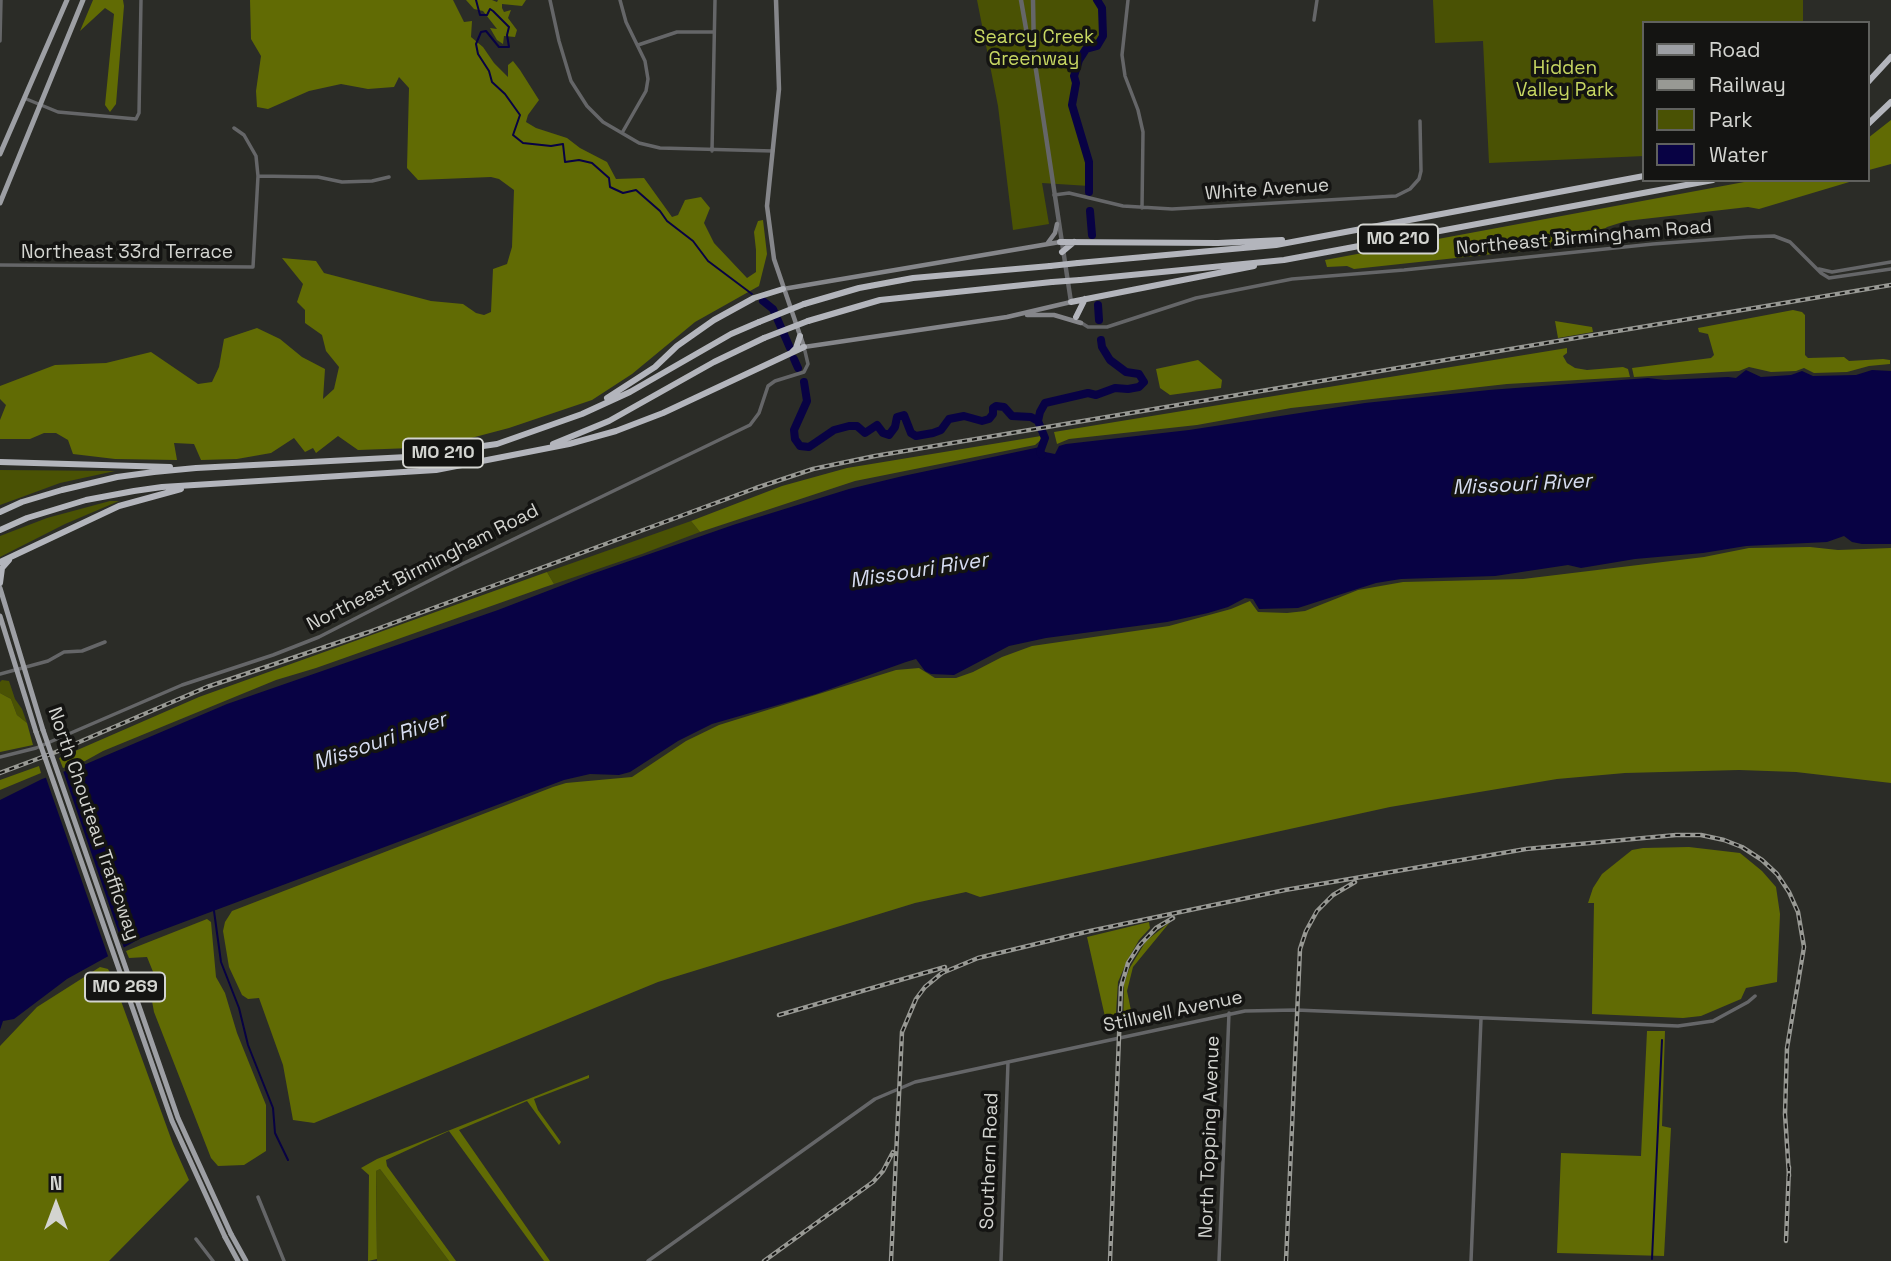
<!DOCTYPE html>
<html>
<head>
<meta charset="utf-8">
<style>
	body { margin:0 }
	#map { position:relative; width:1891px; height:1261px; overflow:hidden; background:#2b2c27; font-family:"Space Grotesk",sans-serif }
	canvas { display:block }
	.legend { position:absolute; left:1642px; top:21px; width:228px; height:161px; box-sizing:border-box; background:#141412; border:2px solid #60615e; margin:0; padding:9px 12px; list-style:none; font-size:21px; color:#d3d4d0 }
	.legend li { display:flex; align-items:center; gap:14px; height:35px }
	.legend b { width:35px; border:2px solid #60615e }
	.north { position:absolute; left:21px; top:1170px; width:70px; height:70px; -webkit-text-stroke:5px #141412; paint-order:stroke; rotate:0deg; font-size:19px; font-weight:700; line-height:28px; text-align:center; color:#d3d4d0 }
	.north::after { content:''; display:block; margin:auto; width:24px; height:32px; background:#d3d4d0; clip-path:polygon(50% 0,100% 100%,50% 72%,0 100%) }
</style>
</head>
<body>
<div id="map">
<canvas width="1891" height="1261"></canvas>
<ul class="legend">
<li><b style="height:9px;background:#9d9fa4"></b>Road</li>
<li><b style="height:9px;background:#989994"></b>Railway</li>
<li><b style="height:19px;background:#4a5204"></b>Park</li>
<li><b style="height:19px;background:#080244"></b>Water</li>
</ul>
<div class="north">N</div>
</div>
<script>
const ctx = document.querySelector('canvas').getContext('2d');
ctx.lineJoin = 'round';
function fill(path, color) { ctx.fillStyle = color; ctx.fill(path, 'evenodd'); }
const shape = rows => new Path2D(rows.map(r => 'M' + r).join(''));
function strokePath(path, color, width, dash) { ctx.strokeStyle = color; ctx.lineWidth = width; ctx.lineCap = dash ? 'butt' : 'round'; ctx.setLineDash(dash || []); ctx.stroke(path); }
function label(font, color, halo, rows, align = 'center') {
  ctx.font = font + ' "Space Grotesk",sans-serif'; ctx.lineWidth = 7; ctx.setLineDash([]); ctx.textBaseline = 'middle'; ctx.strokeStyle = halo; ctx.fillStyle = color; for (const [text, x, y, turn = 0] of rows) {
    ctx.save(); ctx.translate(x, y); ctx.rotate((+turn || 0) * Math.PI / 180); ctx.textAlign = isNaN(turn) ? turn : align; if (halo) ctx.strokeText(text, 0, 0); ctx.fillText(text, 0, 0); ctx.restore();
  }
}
fill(shape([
	[977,0,1097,0,1102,8,1103,36,1097,46,1086,49,1079,60,1074,76,1076,83,1072,105,1089,162,1089,186,1042,183,1049,224,1013,230,998,106],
	[1433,0,1803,0,1803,23,1644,23,1644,156,1489,163,1483,41,1435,43],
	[0,470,115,471,60,483,0,505],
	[110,501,119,501,65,524,0,557,0,536,47,518],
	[691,521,700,532,642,554,554,584,547,572],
	[2,680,9,681,15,699,22,709,27,723,17,715,11,699,0,693,0,682],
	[380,1169,449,1261,377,1261,376,1171]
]), '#4a5204');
fill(shape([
	[93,0,123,0,124,6,116,104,110,112,105,105,114,14,105,8,80,31],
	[250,0,453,0,464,22,472,21,471,37,483,47,494,63,508,77,508,65,513,61,520,70,539,100,528,115,526,122,536,128,567,138,580,148,607,162,616,179,644,178,672,217,678,215,685,200,701,197,710,208,704,223,714,243,747,278,756,272,756,250,754,232,758,221,763,220,767,254,759,286,695,322,632,374,592,400,509,428,437,447,428,438,412,440,412,448,358,450,338,436,316,453,313,448,305,452,294,438,271,453,237,459,201,460,194,444,174,443,177,460,115,459,73,454,68,440,56,433,44,433,30,439,0,439,0,420,6,405,0,399,0,386,55,365,106,363,151,352,198,384,212,382,219,367,224,339,257,328,280,339,302,357,325,369,323,399,334,389,339,367,326,351,322,335,305,323,305,310,297,302,303,284,282,258,316,261,324,273,431,301,463,304,476,313,484,315,491,312,493,269,507,264,512,247,514,190,499,179,491,177,418,180,407,168,409,88,399,77,394,87,368,89,341,84,309,91,268,109,257,107,256,91,261,56,251,39],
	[466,0,492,0,497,2,498,0,526,0,522,6,502,4,502,8,504,12,511,10,508,18,517,30,515,37,504,36,503,44,497,40,490,28,497,29,483,11,474,9],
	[1891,120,1891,164,1869,170,1868,173,1868,138],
	[1755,180,1856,180,1759,209,1748,207,1626,221,1607,227,1586,244,1354,269,1347,266,1327,267,1325,260],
	[1793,310,1802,312,1805,315,1805,355,1808,358,1844,357,1849,361,1883,359,1890,360,1890,364,1869,366,1847,372,1814,373,1804,368,1796,371,1771,372,1749,367,1739,371,1634,377,1632,368,1711,358,1714,355,1708,334,1699,332,1698,328],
	[1555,321,1592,327,1593,332,1558,338],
	[1567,348,1567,353,1563,356,1567,363,1575,368,1587,370,1623,367,1628,369,1630,377,1507,384,1291,408,1197,425,1069,439,1057,444,1054,432],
	[1198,360,1222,380,1221,388,1170,395,1160,388,1156,369],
	[1041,436,1042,439,1035,445,855,481,700,532,691,521,782,486,847,468],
	[1810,547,1838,550,1891,548,1891,783,1796,772,1739,770,1625,773,1557,779,1390,807,980,897,966,892,915,903,658,982,314,1123,293,1120,283,1065,259,998,248,999,242,995,229,967,223,931,225,922,232,911,553,787,566,783,632,777,686,741,719,725,896,670,919,668,935,678,956,678,973,672,1002,657,1032,646,1169,626,1231,609,1250,601,1258,612,1287,613,1305,611,1358,590,1403,582,1523,579,1704,557,1749,548],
	[547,572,554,584,545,587,316,668,276,680,103,751,85,761,63,768,59,758,199,697],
	[0,693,11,699,17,715,27,723,33,745,0,752],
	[39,766,41,773,0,790,0,780],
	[1689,847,1740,853,1762,871,1776,887,1780,914,1777,982,1746,988,1741,999,1701,1016,1683,1018,1592,1014,1594,903,1588,903,1593,888,1602,874,1632,850,1643,848],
	[207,919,211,922,216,977,225,993,237,1033,266,1105,266,1151,244,1165,218,1166,211,1158,154,1012,152,1001,158,984,147,957,129,958,126,951],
	[1149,922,1150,928,1139,940,1127,961,1118,982,1115,1028,1108,1030,1087,937],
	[1170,922,1133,967,1127,991,1134,1025,1123,1028,1124,984,1129,969,1146,941],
	[100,967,108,969,113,979,173,1144,189,1180,109,1261,0,1261,0,1046,37,1007],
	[1647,1031,1665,1031,1662,1126,1671,1128,1664,1256,1557,1253,1561,1153,1641,1156],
	[589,1075,589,1078,534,1099,538,1110,561,1142,559,1145,527,1101,459,1130,550,1261,544,1261,449,1131,386,1160,387,1166,456,1261,449,1261,380,1169,376,1171,376,1186,377,1259,368,1261,369,1175,361,1168,377,1159]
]), '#616b04');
fill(shape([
	[1746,370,1761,377,1791,375,1802,371,1813,376,1856,375,1872,370,1891,371,1891,544,1862,544,1852,542,1844,536,1827,542,1746,546,1703,553,1635,559,1581,568,1568,565,1495,576,1401,579,1376,583,1298,608,1259,609,1253,599,1245,598,1228,607,1208,613,1167,622,1046,638,1009,646,954,675,931,674,925,671,916,659,906,662,816,694,712,724,678,741,630,772,619,775,590,774,564,780,141,938,67,979,14,1019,3,1021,0,1030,0,800,42,779,86,764,227,704,498,610,589,575,733,525,849,489,903,476,1040,447,1045,452,1055,454,1059,446,1066,444,1189,430,1365,403,1489,390,1648,378,1665,380,1728,377,1736,378]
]), '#080244');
fill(shape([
	[62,768,125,951,109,959,45,775]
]), '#2b2c27');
strokePath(shape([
	[476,0,480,15,487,15,490,9,493,11,509,27,507,35,509,47,499,47,486,31,481,32,476,44,478,54,489,71,492,82,505,94,520,115,513,135,523,143,551,146,563,144,565,162,579,160,592,163,609,178,610,187,623,193,636,190,660,211,667,221,693,241,708,261,752,294],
	[214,911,221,962,239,1008,248,1045,273,1108,275,1133,288,1160],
	[1652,1259,1662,1040]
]), '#080244', 2);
strokePath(shape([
	[1089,192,1089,162,1072,105,1076,83,1074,76,1079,60,1086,49,1097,46,1103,36,1102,8,1097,0],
	[1090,211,1092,235],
	[763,301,773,309,790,348],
	[1098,305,1099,320],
	[794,359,798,368],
	[804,382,807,401,794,430,795,439,800,446,809,447,834,430,849,426,857,426,865,433,877,425,883,433,889,435,895,427,897,417,904,415,911,433,916,436,933,433,941,430,949,419,964,416,982,421,989,419,993,414,993,408,996,406,1004,407,1012,416,1031,417,1038,421,1045,438,1040,452,1042,455],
	[1038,421,1040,412,1045,403,1088,393,1096,395,1115,388,1128,389,1139,387,1144,382,1139,374,1126,372,1110,360,1102,347,1101,340]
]), '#080244', 8);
strokePath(shape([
	[550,0,559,41,571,81,587,106,603,122,639,143,660,148,773,151],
	[620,0,626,22,645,61,648,79,646,91,622,133],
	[1128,0,1122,55,1125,76,1138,110,1143,132,1142,208],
	[1314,20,1317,0],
	[0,41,1,0],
	[638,45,677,32,714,32],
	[24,98,58,112,136,119,139,113,141,0],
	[712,151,715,0],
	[258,176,318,177,342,182,372,181,389,177],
	[1054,195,1069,193,1123,206,1172,209,1396,196,1410,189,1419,179,1421,171,1420,121],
	[0,265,253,267,258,176,256,156,244,135,234,128],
	[1819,269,1832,272,1891,262],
	[1080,322,1088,327,1107,327,1196,298,1292,279,1404,270,1653,244,1747,237,1774,236,1790,242,1821,273,1829,278,1891,269],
	[0,674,48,661,64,652,82,651,105,642],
	[0,757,36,748,182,685,273,655,319,637,458,566,750,425,759,413,768,386,775,381,804,372,808,364,804,347],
	[258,1197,284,1261],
	[196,1239,213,1261],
	[648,1261,875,1099,915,1082,1245,1011,1296,1010,1678,1026,1713,1021,1748,1002,1755,996],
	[1001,1261,1008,1062],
	[1219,1261,1229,1013],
	[1471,1261,1481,1019]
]), '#656668', 3.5);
strokePath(shape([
	[1021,0,1028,40,1034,57,1071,302],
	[1033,0,1034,53]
]), '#656668', 4.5);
strokePath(shape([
	[776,0,779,89,767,206,774,259,804,347,1007,317,1071,302],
	[1047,244,1055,233,1057,224],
	[783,289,1060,242],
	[1027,315,1054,315,1081,323]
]), '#85868a', 4.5);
strokePath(shape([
	[0,154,67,0],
	[0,203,83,0],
	[0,588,43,730],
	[0,616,36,732],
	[231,1234,246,1261],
	[225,1237,238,1261]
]), '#9d9fa4', 5);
strokePath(shape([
	[1868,82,1891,57],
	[1868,124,1891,102],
	[1060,242,1218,243,1282,240],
	[1062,252,1074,242],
	[1078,263,1276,245,1644,176],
	[1080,280,1284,260,1713,180],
	[1071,302,1254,266],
	[804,304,859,288,913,278,1050,266],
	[1076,317,1085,299],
	[808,321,880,300,1052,282],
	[792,352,796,348,800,336],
	[607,398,655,367,677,346,714,320,754,298,783,289],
	[553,444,609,421,714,362,764,338],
	[0,462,170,467],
	[0,512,22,502,62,490,117,477,154,472,196,468,407,457,497,444,582,414,630,392,731,334,759,322],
	[0,530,27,518,86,500,134,491,162,487,436,470,569,444,616,431,663,413,804,347],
	[0,562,119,506,181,489],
	[0,583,2,568,9,560]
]), '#b3b5bc', 6);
const rail = shape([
	[0,773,56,752,207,687,369,632,756,488,813,469,875,456,1891,285],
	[779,1015,945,967],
	[1786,1241,1789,1167],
	[764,1261,873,1182,883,1171,893,1152],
	[891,1261,902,1032,916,999,925,987,942,973,978,958,1090,931,1285,890,1526,849,1676,835,1701,835,1724,840,1742,847,1762,860,1777,874,1789,892,1798,912,1804,947,1787,1048,1785,1114,1789,1176],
	[1110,1261,1121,987,1128,963,1139,946,1156,928,1173,918],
	[1286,1261,1300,949,1306,931,1317,911,1333,895,1355,882]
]);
strokePath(rail, '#989994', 4.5);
strokePath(rail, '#141412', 2, [5]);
strokePath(shape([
	[43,730,178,1118,231,1234],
	[36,732,172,1121,225,1237]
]), '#9d9fa4', 5);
strokePath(shape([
	[1050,266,1078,263],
	[1052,282,1080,280],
	[759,322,804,304],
	[764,338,808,321]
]), '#b3b5bc', 6);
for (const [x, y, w] of [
	[1398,239,80],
	[443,453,80],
	[125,987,80]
]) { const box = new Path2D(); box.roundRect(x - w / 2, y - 14.5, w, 29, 5); ctx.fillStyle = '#141412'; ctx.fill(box); strokePath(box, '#d3d4d0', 2); }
label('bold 18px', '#d3d4d0', null, [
	["MO 210",1398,239],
	["MO 210",443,453],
	["MO 269",125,987]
]);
label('19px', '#c7d762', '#141412', [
	["Searcy Creek",1034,38],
	["Greenway",1034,60],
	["Hidden",1565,69],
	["Valley Park",1565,91]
]);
label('19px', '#d3d4d0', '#141412', [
	["White Avenue",1267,190,-4],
	["Northeast Birmingham Road",1584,238,-5],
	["Northeast 33rd Terrace",127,253],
	["Northeast Birmingham Road",423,568,-27],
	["North Chouteau Trafficway",93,824,71],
	["Stillwell Avenue",1173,1012,-12],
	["North Topping Avenue",1210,1137,-88],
	["Southern Road",990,1161,-88]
]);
label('italic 21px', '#d6dcf0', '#141412', [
	["Missouri River",1522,485,-3],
	["Missouri River",919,571,-9],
	["Missouri River",380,742,-19]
]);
</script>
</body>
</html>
